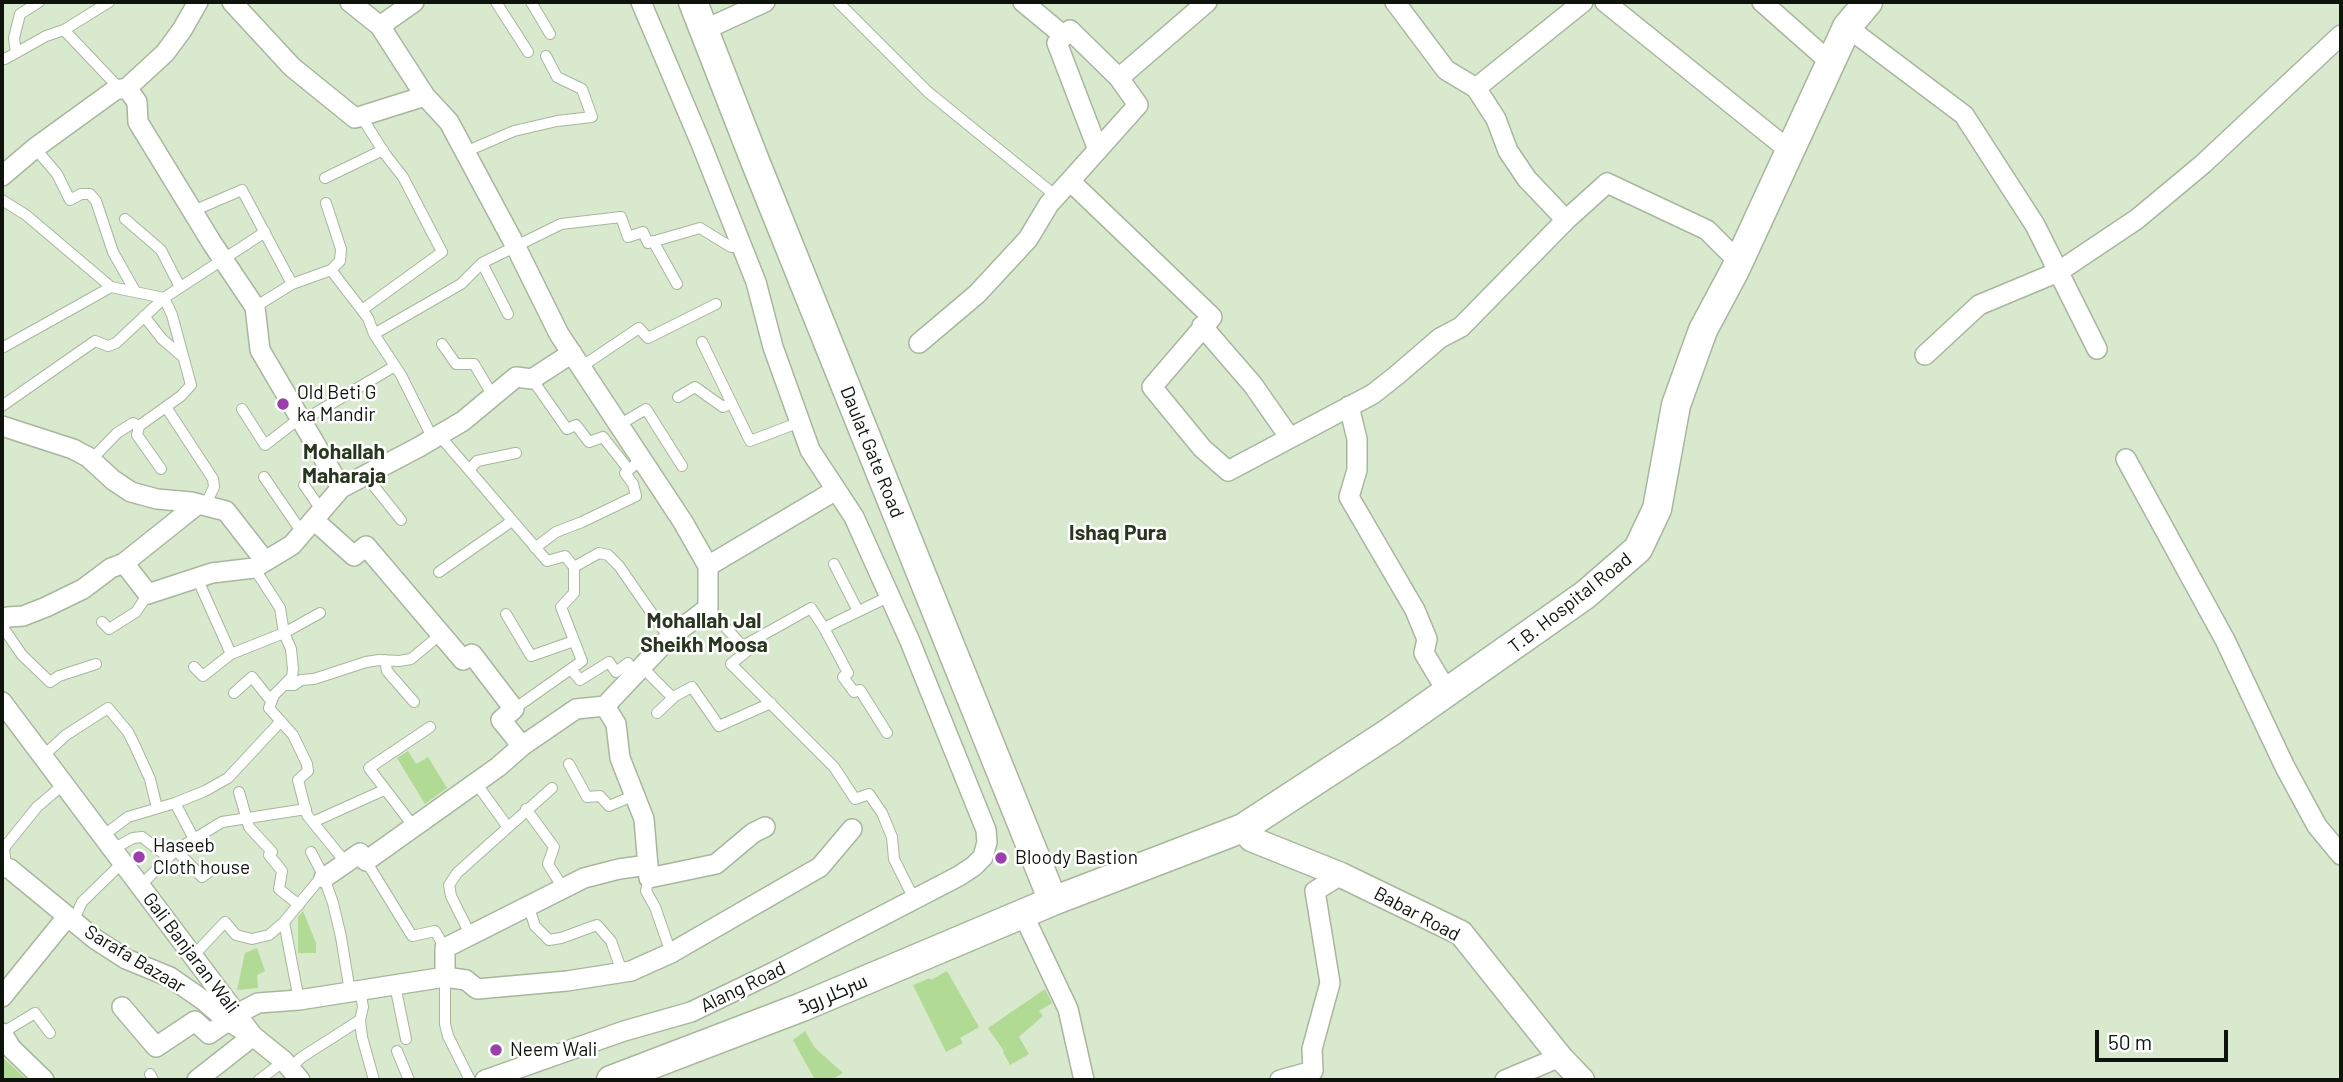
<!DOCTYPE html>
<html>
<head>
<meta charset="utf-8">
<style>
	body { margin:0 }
	#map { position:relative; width:2343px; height:1082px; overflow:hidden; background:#d8e9cd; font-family:Barlow,sans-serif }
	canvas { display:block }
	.frame { position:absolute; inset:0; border:4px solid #0e140b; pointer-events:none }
	.scale { position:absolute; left:2095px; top:1030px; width:133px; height:32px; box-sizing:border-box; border:4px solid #0e140b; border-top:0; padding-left:9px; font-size:21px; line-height:24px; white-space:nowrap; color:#0e140b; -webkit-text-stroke:5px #fff; paint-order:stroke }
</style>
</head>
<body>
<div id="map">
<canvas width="2343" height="1082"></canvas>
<div class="frame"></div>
<div class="scale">50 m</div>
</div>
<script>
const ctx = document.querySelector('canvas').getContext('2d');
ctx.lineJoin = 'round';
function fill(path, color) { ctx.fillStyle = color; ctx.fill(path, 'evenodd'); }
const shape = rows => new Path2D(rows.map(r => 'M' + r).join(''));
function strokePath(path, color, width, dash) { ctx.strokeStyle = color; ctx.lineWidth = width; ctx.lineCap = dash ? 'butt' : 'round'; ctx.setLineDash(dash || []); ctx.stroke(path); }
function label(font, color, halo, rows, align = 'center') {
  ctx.font = font + ' Barlow,Cairo,sans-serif'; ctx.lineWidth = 5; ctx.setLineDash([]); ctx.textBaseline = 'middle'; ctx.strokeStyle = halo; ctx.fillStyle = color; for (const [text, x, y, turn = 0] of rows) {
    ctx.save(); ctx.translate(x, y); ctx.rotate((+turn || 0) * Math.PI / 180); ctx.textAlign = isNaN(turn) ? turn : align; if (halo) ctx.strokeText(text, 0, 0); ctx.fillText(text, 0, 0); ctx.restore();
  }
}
fill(shape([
	[408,751,416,764,428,757,447,788,425,804,397,758],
	[303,911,316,943,316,953,298,953,298,917],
	[257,948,265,971,257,975,258,988,237,990,245,953],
	[947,971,979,1027,960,1038,963,1043,946,1052,913,985,930,978,931,980],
	[1045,989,1052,1003,1039,1011,1043,1016,1019,1037,1029,1054,1010,1065,1003,1052,1004,1051,988,1028],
	[805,1031,815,1048,843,1073,831,1080,815,1080,793,1040],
	[2,1056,2,1057,27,1080,2,1080]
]), '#b1db94');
const service = shape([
	[496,2,528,52],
	[531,2,550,34],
	[838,2,928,92,1056,196],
	[64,30,120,89],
	[16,53,14,38,20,14,39,2],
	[2,58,5,59,46,36,64,30,109,2],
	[361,116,385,154,403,177,442,252,362,310],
	[35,148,57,174,70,200,81,194,90,194,96,201,113,252,135,291],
	[465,152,514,131,557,121,592,117,582,89,557,77,546,56],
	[325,178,383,150],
	[2,200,26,215,111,287],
	[193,211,242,190,292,284],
	[125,219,161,250,180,287],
	[653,241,677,284],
	[482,263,508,314],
	[331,270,368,318,374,334,401,375,433,439],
	[255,307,292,284,331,270,340,261,341,249,326,203],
	[144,316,162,339,183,357],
	[374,334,461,284,482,263,561,224,621,217,628,237,643,232,648,243,700,228,731,247,742,247],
	[702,342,750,441,800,422],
	[442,344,456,364,474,364,493,396],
	[2,348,111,287,164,298,265,232],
	[581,367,639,328,648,338,716,304],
	[532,379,567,429,576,425,589,442,603,437,629,470],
	[678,397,695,387,723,407,731,403],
	[2,406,95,341,108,346,116,343,164,298,172,315,191,385,181,396,139,426,133,423,117,433,91,460],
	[166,407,213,479,214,487,205,506],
	[242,409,265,445,300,418],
	[302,421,395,366],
	[619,425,646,409,682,466],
	[139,426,137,435,161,469],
	[439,435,547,561,565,556,574,567,599,553,608,555,619,566,669,638],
	[469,470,477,461,516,453],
	[365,475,401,520],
	[264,477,303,534],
	[304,485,322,511],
	[535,548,556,532,582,522,636,496,633,484,625,473,642,459],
	[834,564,858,611],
	[254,568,280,608,284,633,291,649,293,669,292,677,274,695,269,708,293,735,307,764,308,771,298,780,307,815,346,863],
	[439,572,512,521],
	[708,608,747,651,731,664,834,767,855,799,869,794,882,813,892,837,894,859,914,899],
	[506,614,531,656,574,641],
	[102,622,109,629,136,612,148,594],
	[2,626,22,655,50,682,59,676,96,664],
	[824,628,848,673,843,677,854,692,860,690,887,733],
	[743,646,811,608,824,628,890,596],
	[231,654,284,633,320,613],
	[385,660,387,671,414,702],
	[194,667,203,676,231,654,197,578],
	[642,667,673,698],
	[571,669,580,680,609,662,616,672,628,663,636,673],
	[284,685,294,685,301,680,314,679,366,662,379,660,399,661,411,659,441,634],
	[234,693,252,677,271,701],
	[514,709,582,661,561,607,574,593,574,567],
	[657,713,675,696,692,687,719,726,771,703],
	[43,756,66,735,108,708,128,732,135,746,150,779,157,808],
	[569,764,587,797,600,796,609,806,635,795],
	[476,783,507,826],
	[239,792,249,827,272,852,269,855,282,871,279,889,299,905],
	[175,803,194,839],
	[526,809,554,847,548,864,563,888],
	[313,822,384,790],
	[414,827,369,768,430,727],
	[104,835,128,817,175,803,205,791,228,778,281,721],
	[113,849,133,838,142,837,168,857],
	[176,850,202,877,213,869],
	[311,852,323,875,333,903,341,937,350,992],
	[366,861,412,936,435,931,445,948],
	[6,867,4,848,37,807,64,784],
	[649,878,646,891,655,907,671,953],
	[140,886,176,850,222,822,306,809],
	[528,905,535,926,549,940,561,938,597,925,611,941,622,972],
	[73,922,82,902,123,862],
	[284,922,299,1000],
	[470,934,451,896,449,885,457,873,552,788],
	[194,955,225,922,236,935,252,939,269,935,284,922,323,875],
	[445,977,445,1024,448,1036,470,1080],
	[395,985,406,1039],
	[360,990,363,1007,360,1020,362,1037,374,1080],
	[2,1033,35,1013,50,1033],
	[397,1051,409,1080],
	[290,1068,302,1057,360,1020],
	[150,1074,153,1080],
	[259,1080,284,1061]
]);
const minor = shape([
	[232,2,292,67,355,118,425,96],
	[350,2,380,26,425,96,449,122,515,245,559,334,683,522,708,566,836,490],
	[1023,2,1064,36],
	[1395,2,1446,70,1476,88,1496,119,1508,151,1527,179,1566,220],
	[1605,2,1790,151],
	[1762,2,1831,63],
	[380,26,414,2],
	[1847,27,1964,115,2035,225,2097,349],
	[704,30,765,2],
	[1119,78,1207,2],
	[127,88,137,102,138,122,212,243,255,307,260,350,341,488],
	[1476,88,1583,2],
	[2,176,35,148,115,90,127,88,165,53,182,30,198,2],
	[1070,181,1212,317,1152,387,1202,448,1228,471,1373,394,1397,375,1440,338,1461,327,1566,220,1607,183,1707,230,1739,262],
	[1202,326,1253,385,1290,438],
	[919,343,977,294,1028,239,1049,204,1070,181,1138,105,1119,78,1070,30,1057,43,1098,150],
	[1925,355,1979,305,2058,272,2137,219,2203,164,2341,35],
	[1349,406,1357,439,1357,470,1349,497,1415,610,1427,639,1424,653,1448,693],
	[2,426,73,449,88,457,113,480,131,492,157,499,191,502,226,511,265,561],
	[2126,459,2225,640,2285,767,2317,826,2341,855],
	[315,521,354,556,366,546,463,660,472,654,514,709,501,720,522,746],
	[124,563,198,504],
	[2,620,8,617,23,616,46,607,83,589,111,568,124,563,148,594,212,573,254,568,292,545,341,488,419,447,463,421,516,377,532,379,572,353],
	[2,702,253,1036,197,1080],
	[605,706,616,724,620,758,644,819,649,878,716,864,753,833,765,827],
	[2,866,10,869,95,939,126,959,170,977,203,1000,228,1021,253,1036,284,1061,300,1080],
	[324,878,360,853,366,861,498,767,522,746,576,709,605,706,669,638,708,608,708,566],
	[1023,914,1068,1009,1084,1080],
	[445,977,445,948,584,878,619,869,648,865],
	[2,997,67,917],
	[122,1007,156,1047,195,1021,209,1034,228,1021],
	[237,1014,258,1003,299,1000,445,977,466,980,477,989,567,981,631,971,671,953,820,867,852,829],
	[2,1033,11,1048,44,1080],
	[485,1080,624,1031,691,1012,774,972,959,876,974,866,983,857,987,842,986,830,909,639,854,517,810,450,773,347,756,282,700,141,641,2],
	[1280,1080,1313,1071,1312,1049,1330,983,1315,891,1341,875],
	[1505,1080,1560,1057]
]);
const tertiary = shape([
	[1243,828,1251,839,1341,875,1461,933,1560,1057,1582,1080]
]);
const secondary = shape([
	[693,2,755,161,1053,901],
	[611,1080,802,1007,1053,901,1243,828,1390,732,1585,595,1638,549,1657,509,1676,405,1703,330,1735,270,1847,27,1868,2]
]);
strokePath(service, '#a7b79d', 12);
strokePath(minor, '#a7b79d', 22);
strokePath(tertiary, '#a7b79d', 27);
strokePath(secondary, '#a7b79d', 31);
strokePath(service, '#fff', 10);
strokePath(minor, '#fff', 19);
strokePath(tertiary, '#fff', 24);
strokePath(secondary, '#fff', 28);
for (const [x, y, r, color] of [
	[283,404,7,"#9b40ab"],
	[139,857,7,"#9b40ab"],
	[1001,858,7,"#9b40ab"],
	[496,1050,7,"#9b40ab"]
]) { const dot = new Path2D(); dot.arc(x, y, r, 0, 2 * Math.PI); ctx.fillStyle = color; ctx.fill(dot); strokePath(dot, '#fff', 2.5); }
label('19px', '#0e140b', '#fff', [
	["Old Beti G",297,393],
	["ka Mandir",297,415],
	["Haseeb",153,846],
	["Cloth house",153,868],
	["Bloody Bastion",1015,858],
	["Neem Wali",510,1050]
], 'left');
label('19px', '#0e140b', '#fff', [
	["Daulat Gate Road",872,452,68],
	["T.B. Hospital Road",1570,603,-38],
	["Babar Road",1417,914,28],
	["Gali Banjaran Wali",191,953,53],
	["Sarafa Bazaar",135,959,31],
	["Alang Road",743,987,-26],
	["سرکلر روڈ",833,994,-23]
]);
label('bold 21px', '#28351f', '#fff', [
	["Mohallah",344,452],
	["Maharaja",344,476],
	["Ishaq Pura",1118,533],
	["Mohallah Jal",704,621],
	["Sheikh Moosa",704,645]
]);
</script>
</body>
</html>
